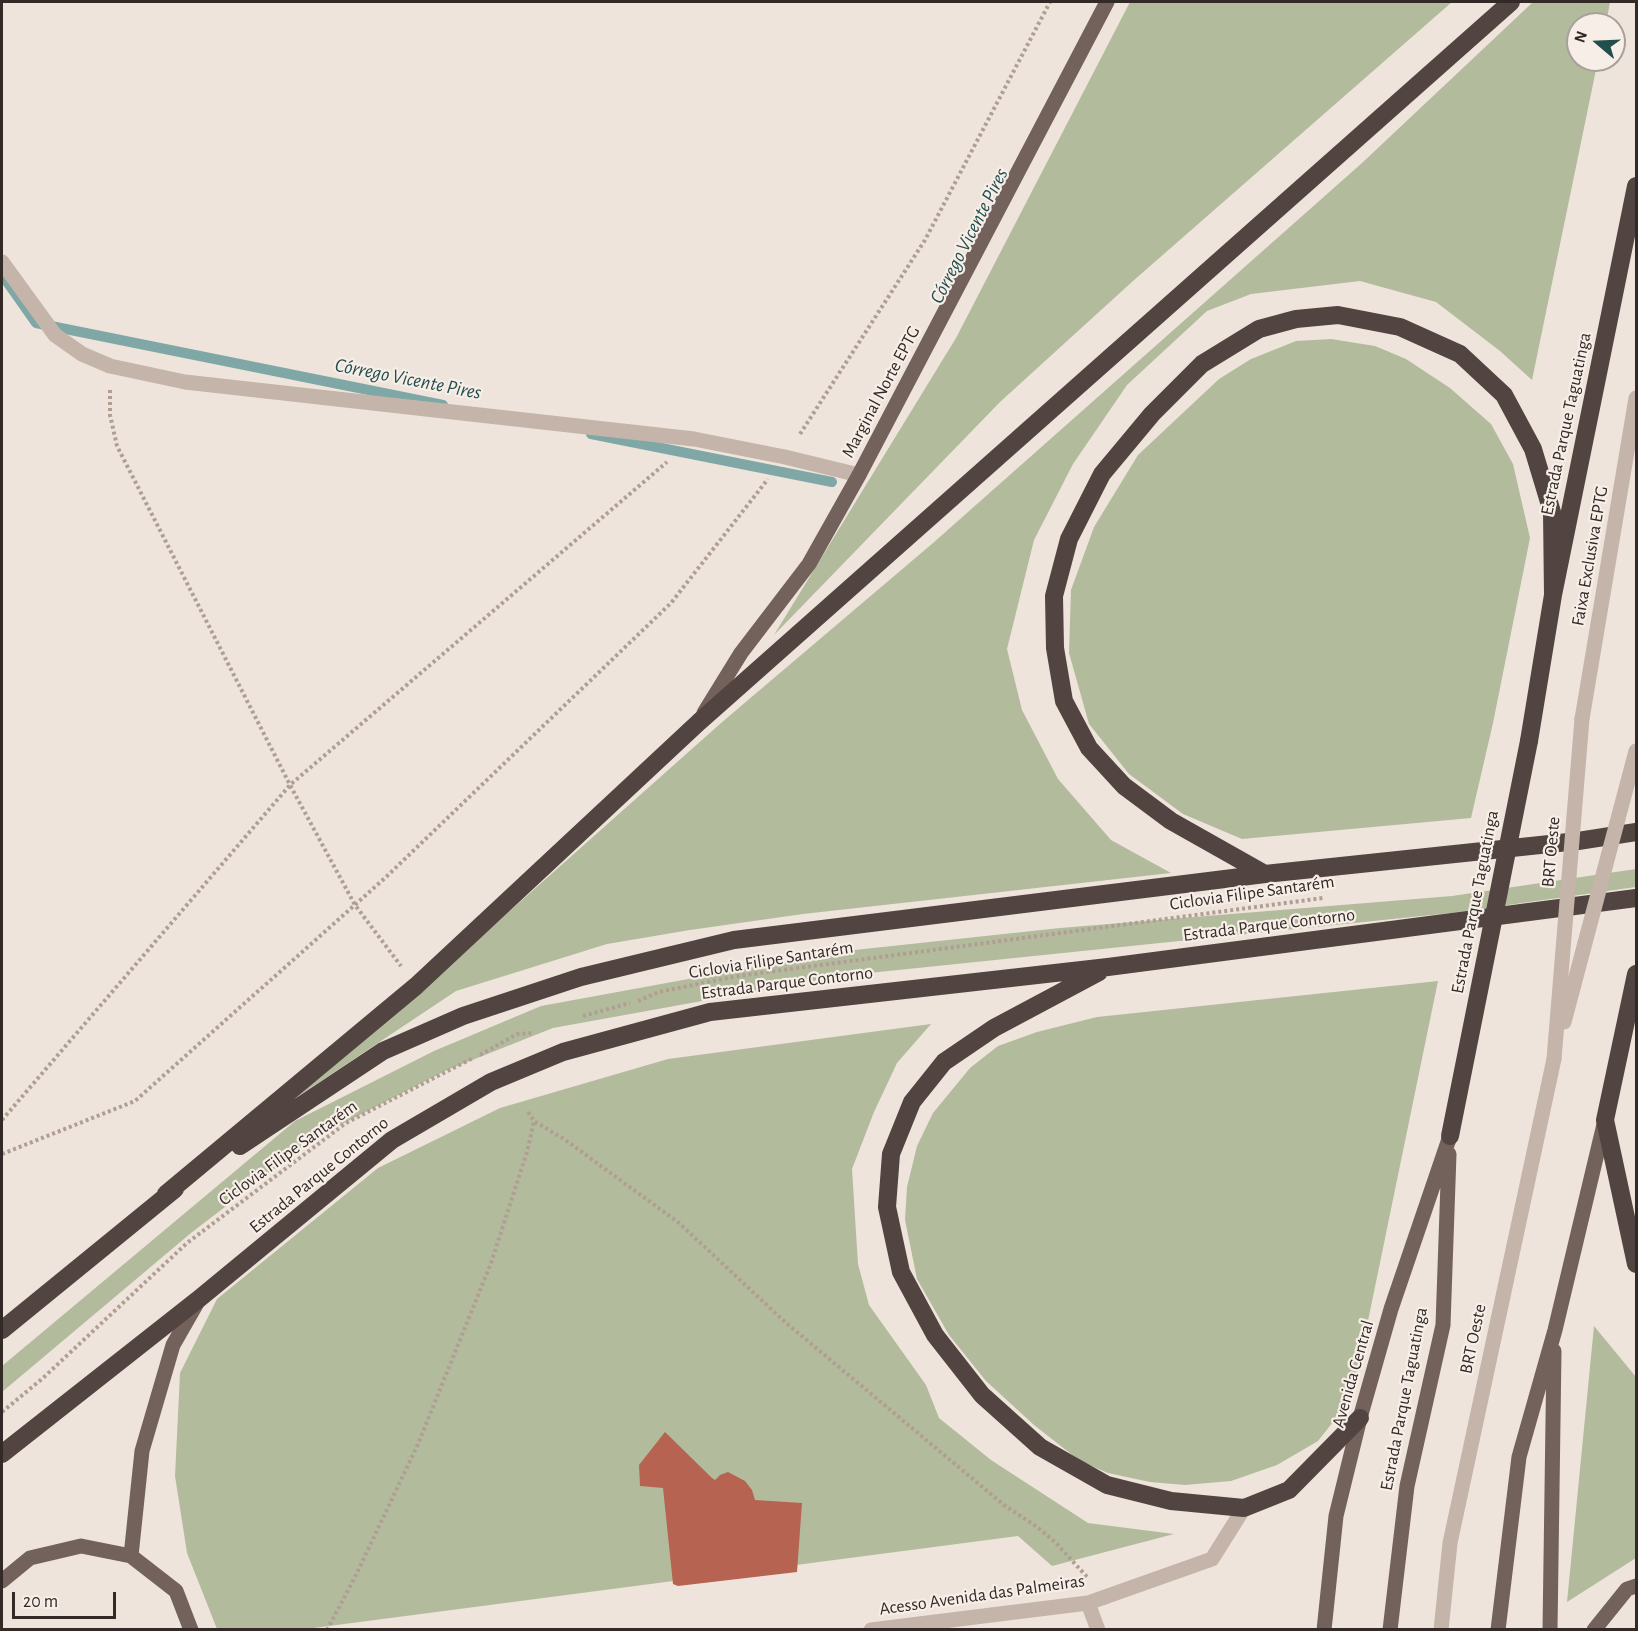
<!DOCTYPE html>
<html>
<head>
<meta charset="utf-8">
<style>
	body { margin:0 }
	#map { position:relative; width:1638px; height:1631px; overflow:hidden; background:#eee4db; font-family:"Alegreya Sans",sans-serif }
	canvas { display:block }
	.frame { position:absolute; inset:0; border:3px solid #332a28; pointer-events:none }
	.north { position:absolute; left:1566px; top:12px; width:60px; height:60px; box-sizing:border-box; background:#f6eee7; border:2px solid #a8a09b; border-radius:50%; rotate:289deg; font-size:16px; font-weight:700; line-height:24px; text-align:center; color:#332a28 }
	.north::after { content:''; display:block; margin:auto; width:21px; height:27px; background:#234e4e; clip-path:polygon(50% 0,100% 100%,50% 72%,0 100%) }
	.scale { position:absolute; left:12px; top:1592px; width:104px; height:27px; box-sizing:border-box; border:3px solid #332a28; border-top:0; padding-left:8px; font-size:18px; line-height:21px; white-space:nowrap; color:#332a28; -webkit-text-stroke:4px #f6eee7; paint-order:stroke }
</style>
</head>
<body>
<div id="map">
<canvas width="1638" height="1631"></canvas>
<div class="frame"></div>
<div class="north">N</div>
<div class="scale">20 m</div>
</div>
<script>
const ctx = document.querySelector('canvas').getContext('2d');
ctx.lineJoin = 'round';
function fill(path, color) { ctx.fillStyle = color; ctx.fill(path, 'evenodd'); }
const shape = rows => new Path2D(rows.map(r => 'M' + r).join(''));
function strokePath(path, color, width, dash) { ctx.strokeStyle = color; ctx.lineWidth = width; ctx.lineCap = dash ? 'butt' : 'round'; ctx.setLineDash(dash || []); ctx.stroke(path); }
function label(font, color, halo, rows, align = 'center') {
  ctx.font = font + ' "Alegreya Sans",sans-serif'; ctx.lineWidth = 4.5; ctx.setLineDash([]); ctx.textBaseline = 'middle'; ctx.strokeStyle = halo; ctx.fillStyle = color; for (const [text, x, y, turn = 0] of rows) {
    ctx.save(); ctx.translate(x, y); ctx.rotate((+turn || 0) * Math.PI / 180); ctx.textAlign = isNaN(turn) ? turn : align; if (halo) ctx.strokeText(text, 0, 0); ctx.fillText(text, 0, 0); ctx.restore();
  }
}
fill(shape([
	[1130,2,1452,2,1133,281,1000,402,774,635,956,338],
	[1533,2,1610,2,1606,24,1578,24,1578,60,1598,60,1532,380,1500,351,1436,302,1360,281,1251,294,1207,311,1127,385,1073,464,1034,540,1007,649,1022,710,1058,779,1111,840,1171,873,803,914,690,930,607,944,456,991,285,1105,449,965,721,723,933,543,1362,163],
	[1331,339,1375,346,1406,359,1450,388,1491,424,1513,464,1530,538,1493,723,1471,818,1242,839,1183,814,1129,774,1089,724,1069,653,1071,590,1094,527,1138,455,1219,379,1251,359,1296,341],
	[1636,869,1636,887,1451,913,840,976,553,1028,447,1070,315,1138,191,1233,2,1392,2,1366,295,1121,434,1051,541,1006,836,952,1060,928,1452,896],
	[1438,981,1355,1384,1333,1422,1318,1441,1277,1465,1231,1481,1185,1485,1150,1482,1108,1473,1080,1461,1034,1425,986,1381,949,1335,917,1279,905,1220,907,1187,917,1146,933,1113,970,1068,998,1046,1037,1032,1097,1017],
	[931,1024,897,1063,874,1112,852,1169,858,1264,869,1305,926,1385,939,1418,991,1460,1088,1523,1174,1534,1052,1566,1018,1536,306,1629,217,1629,187,1553,175,1476,180,1373,217,1299,378,1168,500,1108,668,1059],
	[1594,1326,1636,1377,1636,1558,1567,1602]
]), '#b3bb9d');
strokePath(shape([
	[3,276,36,323,443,405],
	[591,434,832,482]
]), '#7ea7a6', 10);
fill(shape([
	[665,1432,712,1478,715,1480,720,1475,728,1472,745,1481,752,1490,755,1500,802,1503,797,1572,678,1586,673,1584,663,1488,640,1486,639,1465]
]), '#b66351');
strokePath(shape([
	[110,390,110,415,117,446,290,785,355,905,401,966],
	[800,434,925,240,1050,2],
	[638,1001,659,992,738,976,1323,898],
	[583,1016,630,1003],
	[480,1055,517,1034,533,1033],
	[528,1112,534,1121,564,1139,679,1223,785,1322,1004,1505,1037,1527,1055,1542,1088,1578],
	[2,1120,290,785,667,462],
	[2,1154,135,1101,385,878,671,603,768,479],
	[2,1412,43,1378,187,1243,346,1123,473,1058],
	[327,1630,355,1577,418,1444,491,1263,527,1152,534,1121]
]), '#b09e93', 4, [3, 3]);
strokePath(shape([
	[2,262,55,335,82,354,110,366,185,382,694,439,785,457,859,475],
	[1582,719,1636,398],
	[1088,1603,1098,1630],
	[871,1630,1088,1603,1212,1559,1244,1508],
	[1441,1630,1450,1543,1554,1059]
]), '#c4b4a9', 15);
strokePath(shape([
	[704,713,741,653,809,564,859,475,1107,2],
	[131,1556,142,1451,173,1345,197,1303],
	[2,1581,30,1558,81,1546,131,1556,176,1591,191,1630],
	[1324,1630,1336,1516,1360,1418,1391,1309,1450,1136],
	[1390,1630,1407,1486,1443,1325,1449,1154],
	[1498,1630,1519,1457,1555,1330,1605,1120],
	[1550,1630,1554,1351],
	[1594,1630,1627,1589,1636,1586]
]), '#73615b', 15);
strokePath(shape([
	[1529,741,1553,595,1636,186],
	[1265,874,1171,821,1124,786,1089,748,1064,701,1055,648,1054,596,1069,539,1102,474,1152,414,1202,364,1259,329,1296,319,1338,315,1400,327,1460,354,1504,395,1533,449,1552,512,1553,595],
	[1099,972,994,1028,944,1062,912,1102,891,1154,887,1207,901,1272,935,1335,982,1395,1040,1447,1107,1485,1171,1501,1244,1508,1289,1490,1360,1418],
	[1636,974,1605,1120,1636,1264],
	[240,1146,383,1051,463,1016,581,977,734,940,1265,874,1578,841,1636,832],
	[166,1194,416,986,699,722,1511,2],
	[2,1330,175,1189],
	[2,1454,200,1298,392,1140,491,1082,563,1052,710,1012,1108,967,1636,898]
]), '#524440', 18);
strokePath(shape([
	[1564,1022,1636,751],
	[1554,1059,1582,719]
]), '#c4b4a9', 15);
strokePath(shape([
	[1450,1136,1529,741]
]), '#524440', 18);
label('18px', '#332a28', '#f6eee7', [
	["Marginal Norte EPTG",881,392,-62],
	["Estrada Parque Taguatinga",1566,424,-78],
	["Faixa Exclusiva EPTG",1590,556,-80],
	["BRT Oeste",1551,852,-85],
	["Ciclovia Filipe Santarém",1252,893,-8],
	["Estrada Parque Taguatinga",1475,902,-79],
	["Estrada Parque Contorno",1269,925,-7],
	["Ciclovia Filipe Santarém",771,960,-9],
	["Estrada Parque Contorno",787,983,-7],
	["Ciclovia Filipe Santarém",288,1153,-36],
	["Estrada Parque Contorno",319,1175,-39],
	["BRT Oeste",1473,1339,-78],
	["Avenida Central",1353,1374,-74],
	["Estrada Parque Taguatinga",1404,1399,-79],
	["Acesso Avenida das Palmeiras",982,1595,-8]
]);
label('italic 20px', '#234e4e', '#f6eee7', [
	["Córrego Vicente Pires",969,236,-63],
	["Córrego Vicente Pires",408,379,11]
]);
</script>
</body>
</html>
